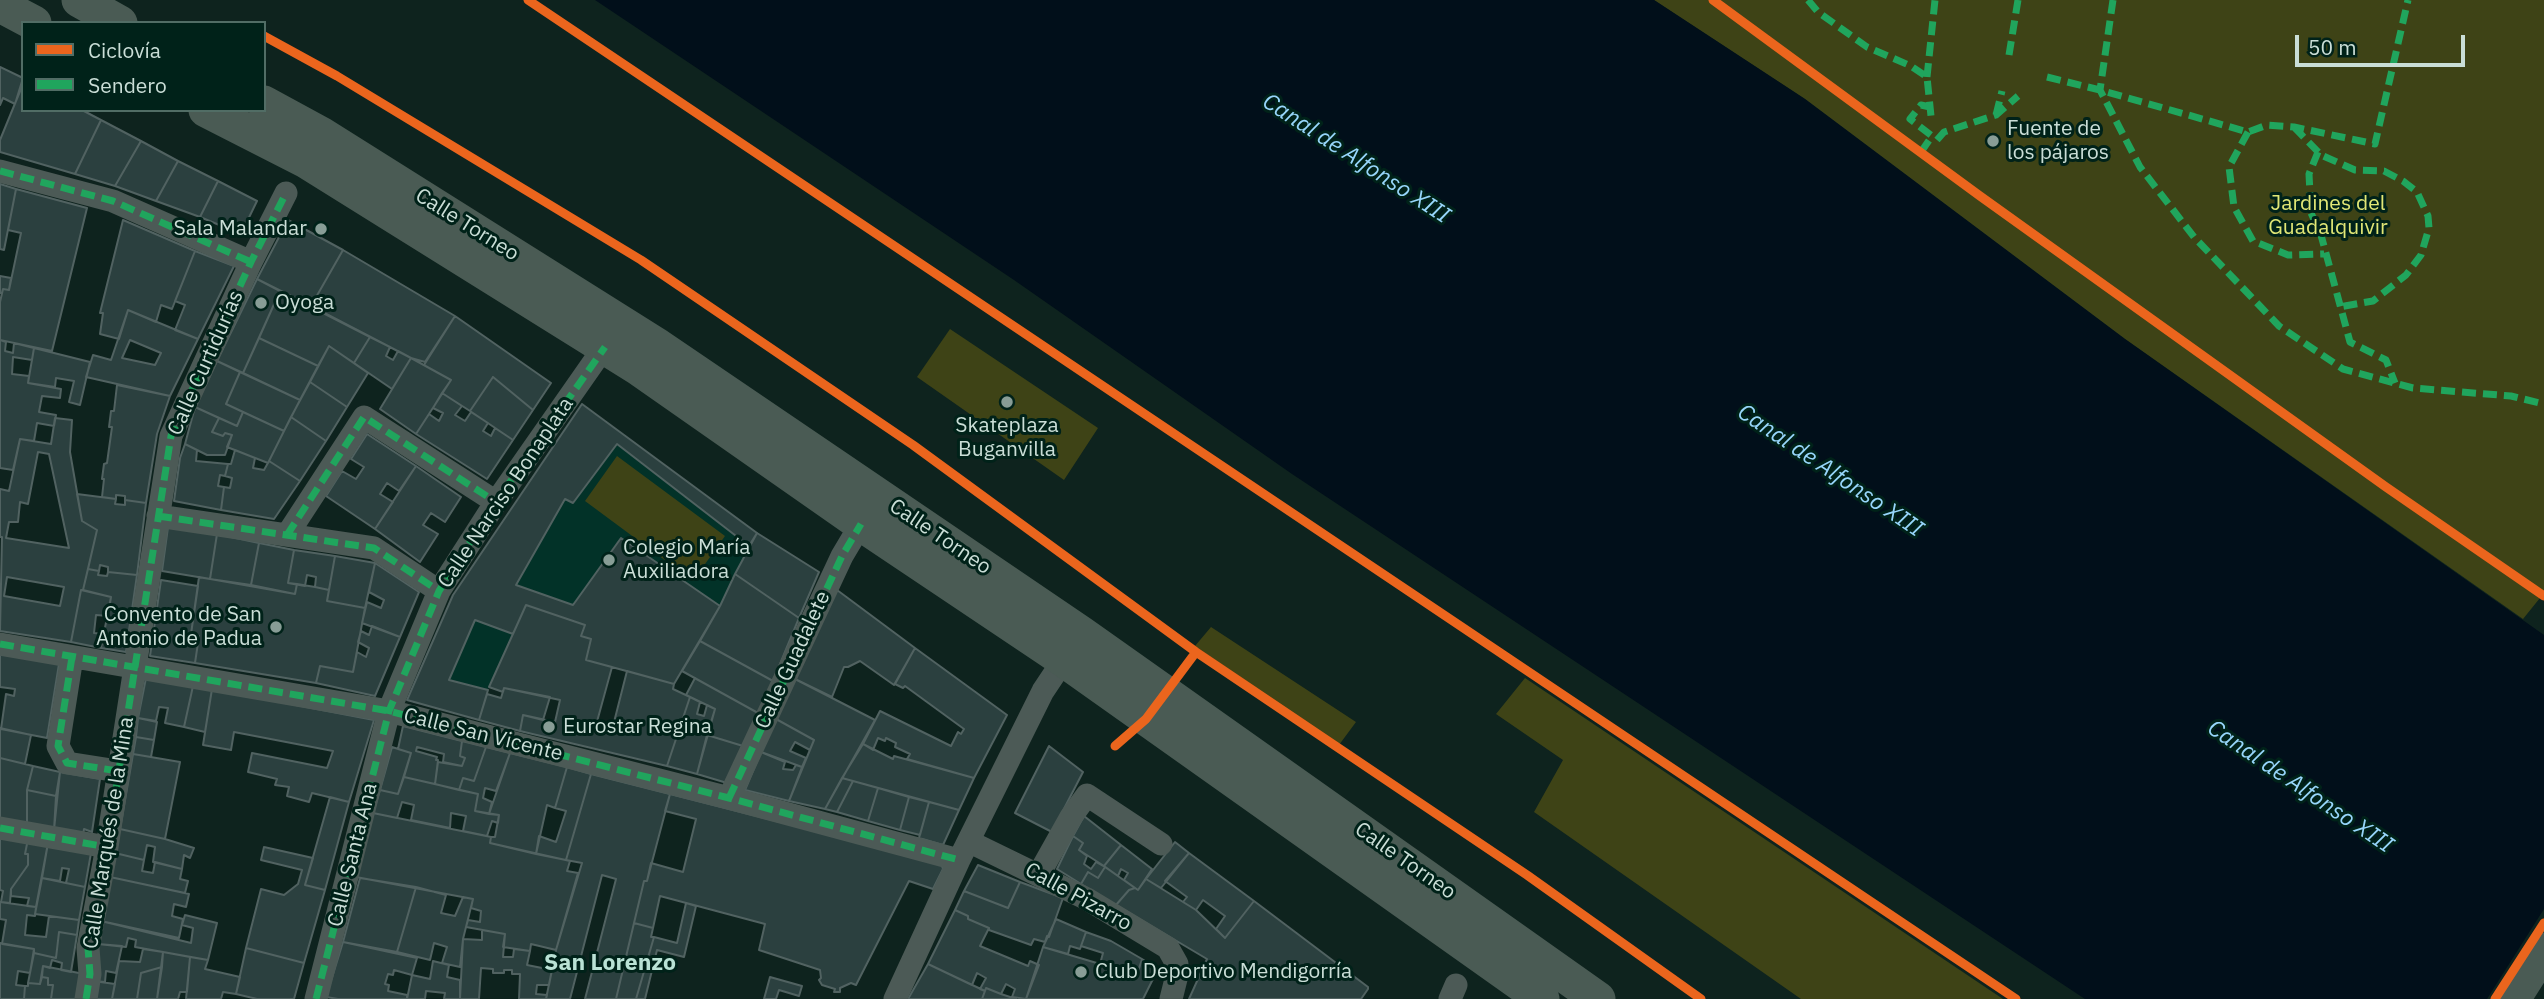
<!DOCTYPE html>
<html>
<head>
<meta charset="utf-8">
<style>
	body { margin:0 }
	#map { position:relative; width:2544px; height:999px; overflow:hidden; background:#0e231e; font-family:"IBM Plex Sans",sans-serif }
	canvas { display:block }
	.legend { position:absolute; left:21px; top:21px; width:245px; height:91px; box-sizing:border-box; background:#002219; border:2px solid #516d65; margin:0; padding:9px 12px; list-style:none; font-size:21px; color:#caded7 }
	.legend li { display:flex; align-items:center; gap:14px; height:35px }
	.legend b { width:35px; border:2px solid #516d65 }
	.scale { position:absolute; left:2295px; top:35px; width:170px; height:32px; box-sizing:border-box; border:4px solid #caded7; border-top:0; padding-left:9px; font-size:21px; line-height:24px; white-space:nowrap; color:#caded7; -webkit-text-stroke:5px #002219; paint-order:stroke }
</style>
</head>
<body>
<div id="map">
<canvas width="2544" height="999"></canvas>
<ul class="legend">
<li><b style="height:9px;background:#eb651d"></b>Ciclovía</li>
<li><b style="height:9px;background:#20a55d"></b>Sendero</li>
</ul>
<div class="scale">50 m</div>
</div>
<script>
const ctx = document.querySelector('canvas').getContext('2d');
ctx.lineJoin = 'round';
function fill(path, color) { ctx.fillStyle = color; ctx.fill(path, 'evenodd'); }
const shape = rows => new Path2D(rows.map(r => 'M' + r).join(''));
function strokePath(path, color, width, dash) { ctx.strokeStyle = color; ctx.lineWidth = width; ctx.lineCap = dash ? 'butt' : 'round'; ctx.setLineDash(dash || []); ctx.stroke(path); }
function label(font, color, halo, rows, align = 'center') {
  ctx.font = font + ' "IBM Plex Sans",sans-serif'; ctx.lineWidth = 6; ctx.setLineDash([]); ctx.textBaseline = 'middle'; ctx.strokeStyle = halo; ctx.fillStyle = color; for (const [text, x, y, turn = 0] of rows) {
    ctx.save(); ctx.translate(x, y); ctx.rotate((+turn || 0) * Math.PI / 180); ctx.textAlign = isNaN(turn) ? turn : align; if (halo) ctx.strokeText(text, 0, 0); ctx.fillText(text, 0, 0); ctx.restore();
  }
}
fill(shape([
	[582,404,757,533,720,606,674,684,586,660,527,605,489,687,479,720,407,700,453,595]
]), '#023228');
fill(shape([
	[1654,0,2544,0,2544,593,2523,619,2125,339,1805,99],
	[950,329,1098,428,1064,480,917,377],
	[617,456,725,536,693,581,585,501],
	[1211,627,1356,722,1339,745,1195,646],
	[1525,678,2003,999,1801,999,1534,812,1563,760,1496,714]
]), '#3e4316');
fill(shape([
	[595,0,1654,0,1805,99,2125,339,2544,635,2544,999,2085,999,1292,474,1014,280]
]), '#010f1a');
fill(shape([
	[2544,909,2544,999,2487,999]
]), '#0e231e');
const building = shape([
	[0,67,23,78,15,104,3,98,0,105,0,67],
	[23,84,23,110,82,110,101,120,75,174,0,152,0,140,23,84],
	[101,120,141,141,115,186,75,174,101,120],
	[141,141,178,161,156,201,115,186,141,141],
	[178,161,218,181,200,217,156,201,178,161],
	[218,181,257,201,241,234,200,217,218,181],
	[0,184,16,189,4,250,0,249,0,184],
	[16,189,87,208,52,351,0,340,0,302,3,289,9,290,21,233,8,230,16,189],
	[123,220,195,251,172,309,161,305,156,322,128,310,119,339,100,334,103,313,100,313,123,220],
	[288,220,343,250,311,306,257,279,288,220],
	[343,250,455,316,425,362,411,358,311,306,343,250],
	[195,251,234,266,198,339,175,330,185,305,175,301,195,251],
	[0,276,11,278,9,290,3,289,2,293,0,293,0,276],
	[257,279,280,291,243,373,217,361,257,279],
	[280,291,370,337,354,363,329,346,318,366,259,338,280,291],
	[128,310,198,339,170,396,86,377,93,355,111,360,128,310],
	[130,340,161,353,155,365,122,358,130,340],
	[455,316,551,383,533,410,493,377,470,411,442,393,451,380,424,365,455,316],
	[370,337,390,347,386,356,393,360,398,351,411,358,392,389,354,363,370,337],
	[259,338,318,366,300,400,243,373,259,338],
	[0,340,6,342,5,351,13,353,14,343,34,348,32,360,13,357,12,374,29,376,28,383,61,389,60,398,42,396,39,412,56,415,54,426,37,423,34,441,20,439,13,470,0,468,0,340],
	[329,346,368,373,347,407,310,382,329,346],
	[34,348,90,362,80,405,69,402,74,381,56,378,55,387,28,383,34,348],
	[411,358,451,380,416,434,380,409,411,358],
	[217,361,240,372,226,404,243,412,237,426,195,407,217,361],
	[240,372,300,400,284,431,226,404,240,372],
	[493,377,533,410,513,440,470,411,493,377],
	[310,382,347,407,326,441,291,417,310,382],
	[117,385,170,396,157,434,146,503,125,500,125,496,116,495,116,499,102,497,104,479,102,479,104,464,107,463,112,427,109,427,111,411,114,411,117,385],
	[442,393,462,406,455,415,465,421,471,412,488,423,483,431,491,436,495,428,513,440,487,479,416,434,429,414,439,421,443,413,433,408,442,393],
	[582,404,757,533,749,546,617,444,573,503,565,499,516,585,573,605,621,538,720,606,674,684,586,660,591,639,581,636,585,625,526,605,513,634,475,620,449,680,488,690,479,720,407,700,453,595,582,404],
	[195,407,219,418,212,432,223,436,225,433,232,435,225,455,207,455,185,444,195,407],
	[243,412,284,431,268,463,227,447,232,435,225,433,223,436,212,432,219,418,237,426,243,412],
	[291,417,326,441,300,481,269,461,291,417],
	[55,418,72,420,70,452,82,521,97,530,83,590,81,590,71,642,0,631,2,537,0,537,0,489,9,491,20,439,51,444,55,418],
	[38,452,49,454,69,548,6,538,9,522,18,522,20,502,28,504,38,452],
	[7,577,64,587,60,606,4,596,7,577],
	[367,434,416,466,399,491,387,483,380,494,393,502,375,529,326,496,342,471,356,479,364,467,351,459,367,434],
	[185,444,197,450,196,461,228,464,225,476,220,475,218,486,224,487,221,510,174,501,180,458,185,444],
	[235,450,255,458,253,468,264,470,269,461,300,481,274,519,221,510,224,487,230,488,232,478,225,476,228,464,231,464,235,450],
	[416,466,461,497,445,522,431,513,423,525,438,534,420,562,375,529,416,466],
	[77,494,116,499,115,504,125,505,125,500,146,503,137,575,108,572,108,567,100,565,99,571,88,569,97,530,82,521,77,494],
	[168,527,217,534,210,579,162,571,168,527],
	[757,533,819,572,799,618,735,574,757,533],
	[217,534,259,543,251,585,210,579,217,534],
	[259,543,294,550,288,583,297,584,295,594,251,585,259,543],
	[294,550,335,556,329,590,315,587,316,577,307,575,305,586,288,583,294,550],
	[335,556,375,563,365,608,327,601,335,556],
	[375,563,419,592,400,637,362,623,367,602,381,608,384,600,369,592,375,563],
	[88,569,99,571,98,575,107,576,108,572,137,575,126,652,101,648,111,597,83,590,88,569],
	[735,574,799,618,773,681,700,641,720,606,735,574],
	[199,577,295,594,297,584,315,587,329,590,327,601,365,608,353,672,320,666,316,683,195,663,199,636,191,634,199,577],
	[161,580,198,586,191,634,199,636,195,663,150,656,161,580],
	[81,590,111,597,108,616,96,615,94,633,104,634,101,648,71,642,81,590],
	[837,590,915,648,894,685,860,661,848,667,844,667,832,697,793,678,837,590],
	[526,605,585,625,581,636,591,639,586,660,612,667,595,729,611,734,627,671,674,684,673,689,690,697,667,766,520,731,523,715,555,722,560,700,504,688,503,692,489,687,526,605],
	[372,626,400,637,375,696,316,683,320,666,353,672,357,652,366,657,369,648,358,642,361,631,369,635,372,626],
	[700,641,773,681,758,713,682,671,700,641],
	[915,648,1007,715,974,778,907,759,910,754,895,747,896,743,886,738,885,741,878,738,873,750,863,744,880,711,951,746,958,732,961,734,964,729,905,686,903,688,895,684,915,648],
	[0,654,59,664,47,738,1,729,6,694,14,696,15,689,0,687,0,654],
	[146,678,193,686,184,727,165,723,168,708,159,707,156,721,138,718,146,678],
	[695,678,758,713,743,746,707,735,715,709,686,695,695,678],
	[793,678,875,720,825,809,789,801,814,740,776,719,793,678],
	[193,686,212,689,205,732,184,727,193,686],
	[504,688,550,697,543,720,523,715,520,731,479,720,487,694,501,698,504,688],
	[212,689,374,720,349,802,312,793,309,802,287,796,289,787,275,785,277,779,248,772,252,753,327,768,333,751,234,732,231,750,203,745,212,689],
	[690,697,700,702,697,714,704,716,707,705,715,709,697,774,667,766,690,697],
	[138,718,157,722,154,740,136,737,138,718],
	[776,719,814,740,810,750,795,742,790,751,806,758,802,767,761,752,776,719],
	[403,726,462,741,460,756,465,758,462,766,443,762,444,754,417,747,416,751,437,757,436,760,438,760,435,784,404,777,411,753,398,749,403,726],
	[0,728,31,735,25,764,0,758,0,728],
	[707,735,743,746,727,783,697,774,707,735],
	[136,737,154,740,151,757,133,754,136,737],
	[462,741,486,747,474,781,463,778,459,790,435,784,438,762,462,766,465,758,460,756,462,741],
	[863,744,893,759,894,756,974,778,959,810,842,778,863,744],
	[1049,746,1083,772,1052,832,1015,813,1049,746],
	[392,747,411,753,398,794,380,790,392,747],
	[486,747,510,753,496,791,485,788,483,798,492,802,489,814,475,811,478,794,459,790,463,778,474,781,486,747],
	[761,752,785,762,783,769,793,770,796,765,802,767,789,801,745,790,761,752],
	[510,753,567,767,555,808,547,805,536,854,490,843,491,837,495,837,499,815,489,814,510,753],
	[133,754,180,762,165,839,120,829,133,754],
	[0,758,33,766,27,790,27,824,0,820,0,758],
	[33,766,60,772,56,796,27,790,33,766],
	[567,767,591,774,566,860,536,854,539,836,556,842,566,811,555,808,567,767],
	[60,772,100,779,92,832,84,829,83,835,54,830,60,772],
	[591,774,670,794,647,881,644,881,616,999,585,999,616,879,602,875,570,999,546,999,556,950,582,863,566,860,591,774],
	[404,777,478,794,475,811,499,815,498,823,492,821,487,836,463,831,466,816,451,813,450,828,411,820,414,805,402,802,397,818,373,813,380,790,398,794,404,777],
	[842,778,853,781,837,812,825,809,842,778],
	[853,781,878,788,868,821,837,812,853,781],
	[878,788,909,797,900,830,868,821,878,788],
	[27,790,56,796,54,830,27,824,27,790],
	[670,794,941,863,943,869,933,889,909,881,856,985,851,983,840,988,840,992,834,992,835,989,822,985,819,980,821,978,820,970,759,950,765,924,660,896,653,928,634,923,644,881,647,881,651,863,683,872,696,819,665,811,670,794],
	[330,797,349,802,325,890,305,885,330,797],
	[909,797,929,802,920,835,900,830,909,797],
	[929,802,959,810,943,845,919,838,929,802],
	[373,813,491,837,490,843,570,861,567,871,578,873,556,950,531,944,530,951,503,947,505,934,466,927,468,920,480,922,481,911,471,908,473,899,356,877,373,813],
	[1084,816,1121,845,1104,866,1079,850,1083,843,1073,836,1084,816],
	[120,829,165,839,194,848,190,858,184,855,182,869,153,862,155,847,147,845,144,860,115,853,120,829],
	[0,835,28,839,25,854,28,854,28,865,11,889,10,903,1,902,3,891,0,890,0,835],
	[1073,836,1083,843,1079,850,1087,856,1084,864,1091,869,1096,862,1105,867,1098,878,1088,872,1081,884,1057,869,1073,836],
	[28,839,48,843,36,907,27,906,29,898,11,896,11,889,28,865,28,854,25,854,28,839],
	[1175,842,1189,853,1161,888,1146,879,1175,842],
	[48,843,91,853,85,887,66,883,69,869,62,868,60,881,42,878,48,843],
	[1121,845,1152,869,1138,890,1124,880,1128,873,1121,869,1118,876,1104,866,1121,845],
	[264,847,313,858,305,885,325,890,304,963,246,948,261,889,284,895,298,884,302,870,261,860,264,847],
	[115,853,144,860,142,871,153,873,155,862,182,869,180,879,188,881,185,893,110,877,115,853],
	[1189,853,1254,901,1225,938,1216,929,1225,916,1203,900,1196,910,1183,902,1187,897,1165,881,1189,853],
	[978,865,1020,882,1008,908,964,891,978,865],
	[1105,867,1135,888,1129,890,1116,905,1081,884,1088,872,1098,878,1105,867],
	[110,877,189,894,186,907,174,904,172,916,183,919,179,938,101,921,110,877],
	[42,878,85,887,79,920,35,914,42,878],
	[360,878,416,887,397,952,343,942,360,878],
	[1146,879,1196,910,1225,938,1254,901,1368,987,1368,989,1361,999,1189,999,1207,959,1116,905,1129,890,1135,888,1138,890,1146,879],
	[1020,882,1063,898,1049,937,1047,936,1045,942,1034,939,1031,945,989,930,989,928,968,919,968,916,955,910,964,891,1008,908,1020,882],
	[416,887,446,895,441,913,455,916,463,897,473,899,463,939,460,967,442,963,447,947,434,943,430,960,397,952,416,887],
	[0,902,36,907,35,916,27,915,25,935,46,937,49,916,79,920,77,935,59,932,56,958,34,953,34,949,2,944,6,920,0,919,0,902],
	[686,903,696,906,684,957,657,950,645,999,636,999,654,937,677,943,686,903],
	[955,910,968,916,968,919,989,928,980,946,1028,966,1030,961,1039,965,1026,999,1012,997,1015,989,1006,984,1001,994,986,988,985,991,980,989,986,978,977,973,972,985,928,964,955,910],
	[185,915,217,923,208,960,135,947,136,940,128,938,126,947,98,944,101,921,191,943,193,928,182,925,185,915],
	[1056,919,1086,932,1080,949,1070,946,1068,954,1043,947,1056,919],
	[634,923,653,928,651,937,654,937,636,999,616,999,634,923],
	[482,930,505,934,503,957,513,957,514,949,530,951,527,965,552,970,549,985,537,985,536,994,547,995,546,999,519,999,520,974,512,974,512,970,504,970,504,973,493,973,493,969,481,968,479,999,460,999,463,939,482,940,482,930],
	[59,932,77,935,71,972,61,970,62,963,52,960,50,968,43,966,40,984,28,983,34,953,56,958,59,932],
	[1086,932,1111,941,1142,959,1137,975,1100,964,1103,953,1081,946,1086,932],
	[343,942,417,958,412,975,394,970,393,975,388,974,385,984,389,985,388,991,407,995,407,999,338,999,326,997,343,942],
	[0,943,34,949,30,973,18,971,16,985,25,986,24,999,0,999,0,943],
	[98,944,122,946,116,973,106,971,105,982,93,981,98,944],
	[1043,947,1137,975,1142,959,1158,969,1143,999,1026,999,1043,947],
	[246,948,304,963,294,999,257,999,236,994,246,948],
	[143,949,163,952,162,967,141,973,137,999,112,999,119,961,140,962,143,949],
	[163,952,190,957,187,992,180,992,178,999,157,999,163,952],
	[190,957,208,960,205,969,240,977,236,994,223,992,221,999,186,999,190,957],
	[433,961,449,965,447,977,460,980,460,999,444,999,445,993,426,991,425,999,407,999,412,975,430,979,433,961],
	[928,964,985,991,982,999,908,999,928,964],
	[43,966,84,974,80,999,51,999,53,985,48,985,48,978,42,977,43,966],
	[162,967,157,999,137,999,141,973,162,967],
	[42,977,48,978,48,985,53,985,51,999,24,999,25,986,28,986,28,983,40,984,42,977],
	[770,977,802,986,799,996,779,990,776,999,764,999,770,977],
	[93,981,115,984,112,999,90,999,93,981],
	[986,988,1001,994,1016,999,982,999,986,988]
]);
fill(building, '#2b403f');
strokePath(building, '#516261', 2);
strokePath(shape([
	[0,171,113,201,251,262],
	[158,516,374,548,439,591],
	[287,535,364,417,496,502],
	[0,644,389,711,729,798,959,860],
	[72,657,58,746,67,763,118,771],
	[729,798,842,556,861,524],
	[0,828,107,847],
	[970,842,1087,899,1168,948,1177,964,1177,975,1171,999],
	[1039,874,1071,817,1087,795,1161,844],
	[86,999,90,974,88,948,107,847,171,436,251,262,286,193],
	[316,999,389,711,439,591,496,502,612,336],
	[895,999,959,860,1043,691,1071,649],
	[1450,999,1456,985]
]), '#4c5a56', 23);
strokePath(shape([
	[79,0,120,23],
	[0,5,34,23],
	[264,103,321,134,655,344,1082,634,1598,999],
	[206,110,306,161,638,368,861,524,1064,660,1542,999],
	[2513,999,2544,950]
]), '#4a5b54', 35);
strokePath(shape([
	[1808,0,1818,12,1867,47,1911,66,1927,77,1931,116],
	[2113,0,2100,90,2140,167,2194,237,2279,326,2343,369,2413,388,2511,396,2544,404],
	[2009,55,2018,0],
	[1927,77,1935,0],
	[2047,77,2100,90,2248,132,2267,125,2294,127,2375,144,2408,0],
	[1996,115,2002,91],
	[2294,127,2321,155,2355,170,2384,171,2403,181,2417,192,2428,216,2429,228,2421,255,2406,275,2373,301,2339,307],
	[2248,132,2229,167,2234,207,2253,241,2288,255,2324,254],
	[1937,140,1944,132,1996,115,2018,96],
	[1921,152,1932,136,1910,119,1921,105,1930,107],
	[2318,152,2309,174,2311,213,2321,235,2350,342,2386,360,2395,383],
	[0,171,113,201,251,262],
	[158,516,374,548,439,591],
	[287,535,364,417,496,502],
	[0,644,389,711,729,798,959,860],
	[72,657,58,746,67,763,118,771],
	[729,798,842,556,861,524],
	[0,828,107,847],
	[86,999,90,974,88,948,107,847,171,436,251,262,286,193],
	[316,999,389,711,439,591,496,502,605,347]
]), '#20a55d', 7, [14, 7]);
strokePath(shape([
	[528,0,2016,999],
	[1713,0,1980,196,2386,487,2544,596],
	[264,36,337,76,641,260,913,445,1196,652,1527,875,1701,999],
	[1115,746,1146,719,1196,652],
	[2495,999,2544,923]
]), '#eb651d', 9);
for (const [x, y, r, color] of [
	[1993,141,7,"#889d96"],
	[321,229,7,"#889d96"],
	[261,303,7,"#889d96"],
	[1007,402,7,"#889d96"],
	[609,560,7,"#889d96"],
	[276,627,7,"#889d96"],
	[549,727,7,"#889d96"],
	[1081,972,7,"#889d96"]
]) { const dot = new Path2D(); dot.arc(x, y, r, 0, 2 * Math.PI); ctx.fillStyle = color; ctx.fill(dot); strokePath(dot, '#002219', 2.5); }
label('21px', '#caded7', '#002219', [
	["Fuente de",2007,129],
	["los pájaros",2007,153],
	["Sala Malandar",307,229,"right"],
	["Oyoga",275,303],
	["Skateplaza",1007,426,"center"],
	["Buganvilla",1007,450,"center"],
	["Colegio María",623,548],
	["Auxiliadora",623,572],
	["Convento de San",262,615,"right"],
	["Antonio de Padua",262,639,"right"],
	["Eurostar Regina",563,727],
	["Club Deportivo Mendigorría",1095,972]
], 'left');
label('21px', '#e1e776', '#002219', [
	["Jardines del",2328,204],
	["Guadalquivir",2328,228]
]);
label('21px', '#caded7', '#002219', [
	["Calle Torneo",467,225,32],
	["Calle Curtidurías",206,363,-66],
	["Calle Narciso Bonaplata",506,493,-56],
	["Calle Torneo",940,537,34],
	["Calle Guadalete",793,660,-65],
	["Calle San Vicente",483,735,14],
	["Calle Marqués de la Mina",109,833,-81],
	["Calle Santa Ana",353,855,-76],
	["Calle Torneo",1405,861,35],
	["Calle Pizarro",1078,897,29]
]);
label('italic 23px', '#97d6fb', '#002219', [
	["Canal de Alfonso XIII",1356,159,33],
	["Canal de Alfonso XIII",1830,471,34],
	["Canal de Alfonso XIII",2300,787,34]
]);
label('bold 23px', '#bae2d5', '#002219', [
	["San Lorenzo",610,963]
]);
</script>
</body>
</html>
